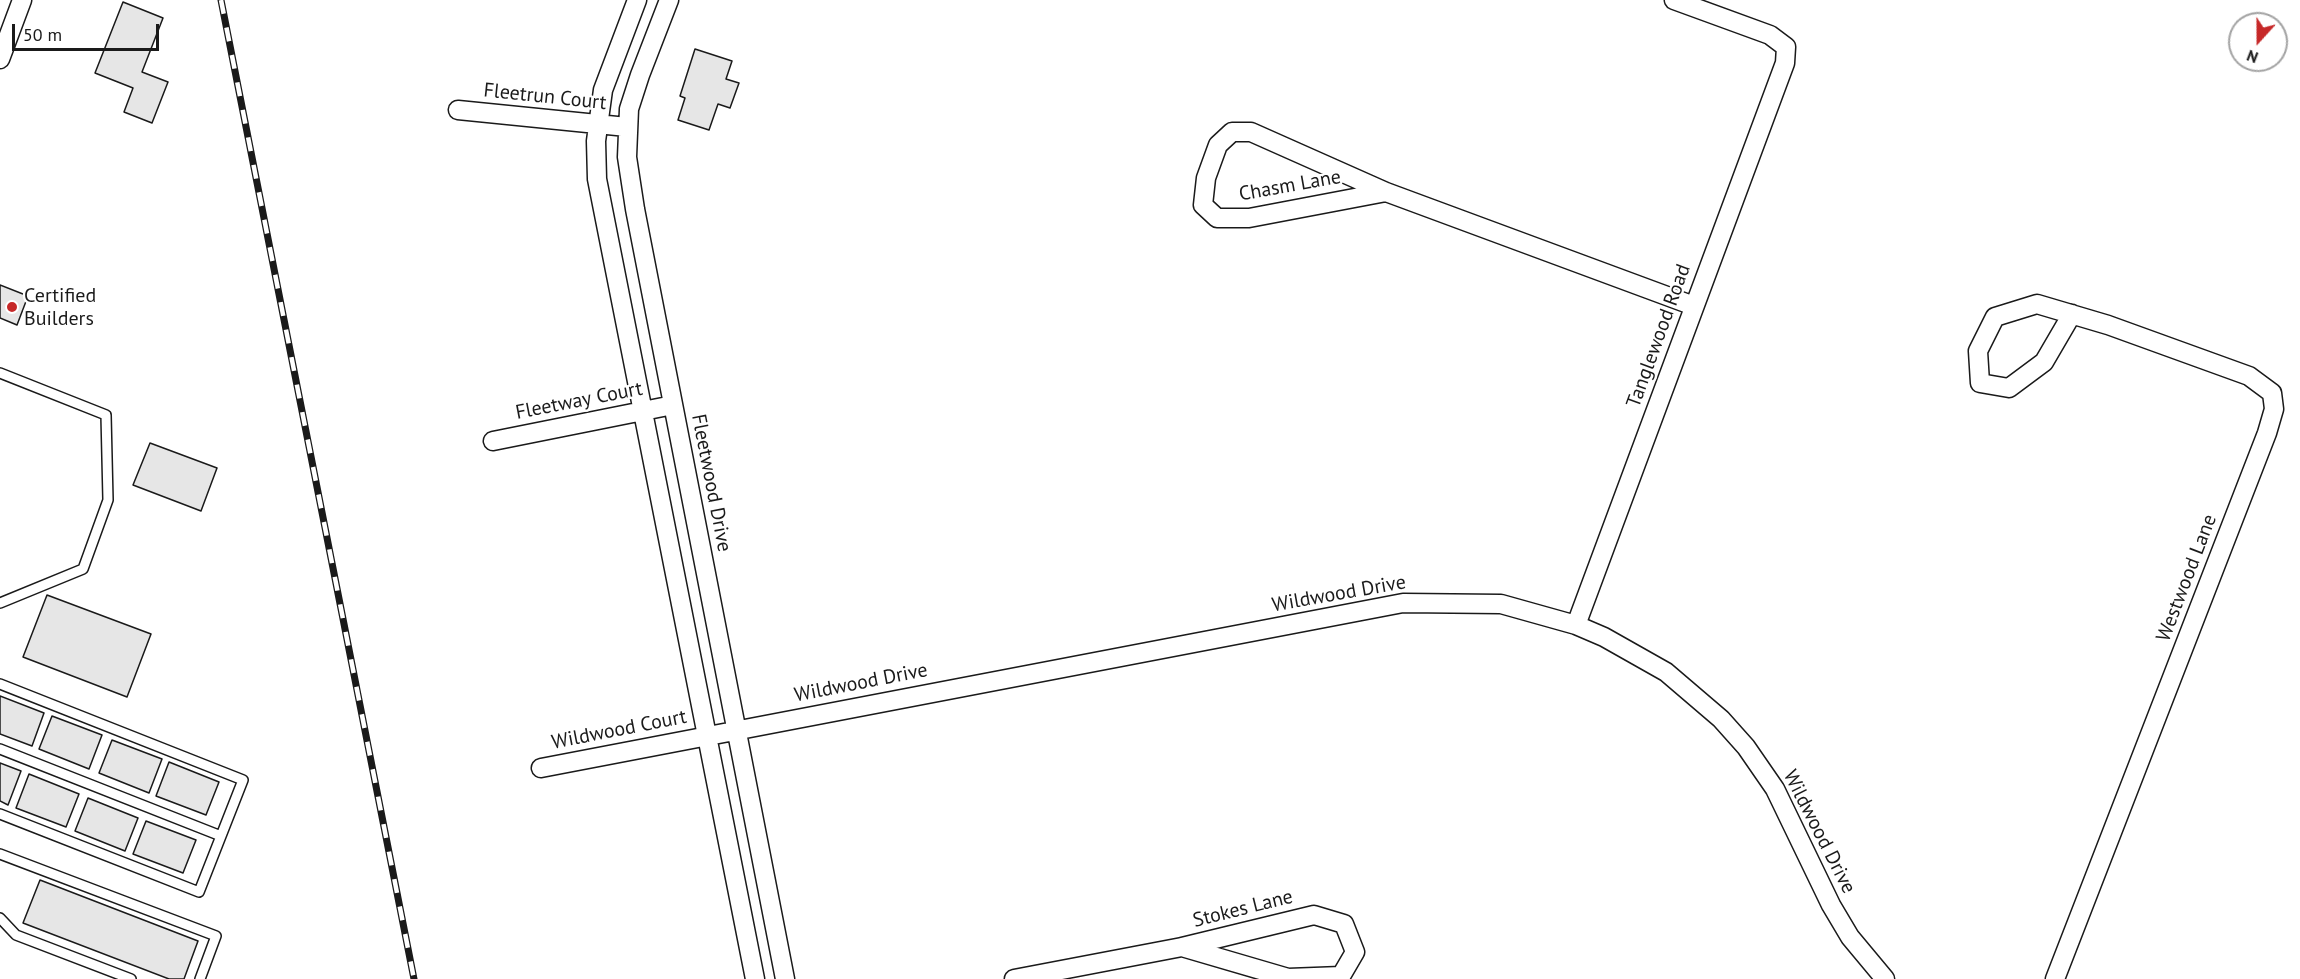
<!DOCTYPE html>
<html>
<head>
<meta charset="utf-8">
<style>
	body { margin:0 }
	#map { position:relative; width:2300px; height:979px; overflow:hidden; background:#fff; font-family:"PT Sans",sans-serif }
	canvas { display:block }
	.north { position:absolute; left:2228px; top:12px; width:60px; height:60px; box-sizing:border-box; background:#fff; border:2px solid #a3a3a3; border-radius:50%; rotate:201deg; font-size:16px; font-weight:700; line-height:24px; text-align:center; color:#1a1a1a }
	.north::after { content:''; display:block; margin:auto; width:21px; height:27px; background:#c62828; clip-path:polygon(50% 0,100% 100%,50% 72%,0 100%) }
	.scale { position:absolute; left:12px; top:24px; width:147px; height:27px; box-sizing:border-box; border:3px solid #1a1a1a; border-top:0; padding-left:8px; font-size:18px; line-height:21px; white-space:nowrap; color:#1a1a1a; -webkit-text-stroke:4px #fff; paint-order:stroke }
</style>
</head>
<body>
<div id="map">
<canvas width="2300" height="979"></canvas>
<div class="north">N</div>
<div class="scale">50 m</div>
</div>
<script>
const ctx = document.querySelector('canvas').getContext('2d');
ctx.lineJoin = 'round';
function fill(path, color) { ctx.fillStyle = color; ctx.fill(path, 'evenodd'); }
const shape = rows => new Path2D(rows.map(r => 'M' + r).join(''));
function strokePath(path, color, width, dash) { ctx.strokeStyle = color; ctx.lineWidth = width; ctx.lineCap = dash ? 'butt' : 'round'; ctx.setLineDash(dash || []); ctx.stroke(path); }
function label(font, color, halo, rows, align = 'center') {
  ctx.font = font + ' "PT Sans",sans-serif'; ctx.lineWidth = 4.5; ctx.setLineDash([]); ctx.textBaseline = 'middle'; ctx.strokeStyle = halo; ctx.fillStyle = color; for (const [text, x, y, turn = 0] of rows) {
    ctx.save(); ctx.translate(x, y); ctx.rotate((+turn || 0) * Math.PI / 180); ctx.textAlign = isNaN(turn) ? turn : align; if (halo) ctx.strokeText(text, 0, 0); ctx.fillText(text, 0, 0); ctx.restore();
  }
}
const building = shape([
	[123,2,163,18,142,72,168,82,152,123,124,112,133,88,95,73,123,2],
	[695,49,732,61,726,79,739,83,730,108,718,104,709,130,678,120,685,98,680,96,695,49],
	[0,285,28,296,17,325,0,318,0,285],
	[150,443,217,468,201,511,133,485,150,443],
	[47,595,151,634,127,697,23,657,47,595],
	[0,696,44,713,32,746,0,734,0,696],
	[52,716,102,735,89,769,39,749,52,716],
	[112,740,162,759,149,793,99,773,112,740],
	[169,762,219,782,206,815,156,796,169,762],
	[0,763,21,771,8,805,0,801,0,763],
	[29,774,79,794,66,827,16,808,29,774],
	[88,798,138,818,125,851,75,831,88,798],
	[146,821,196,840,183,873,133,854,146,821],
	[40,880,198,941,184,979,169,979,23,923,40,880]
]);
fill(building, '#e6e6e6');
strokePath(building, '#1a1a1a', 1.5);
const lane = shape([
	[0,373,106,415,108,500,83,569,0,603],
	[0,684,243,780,221,836],
	[0,749,221,836,199,892,0,814],
	[0,854,216,936,200,979],
	[0,918,16,935,131,979]
]);
const street = shape([
	[637,0,603,90,596,141,597,179,755,979],
	[669,0,640,75,629,109,627,157,635,209,785,979],
	[0,59,22,0],
	[458,110,627,127],
	[1386,192,1249,218,1217,218,1203,205,1206,178,1218,145,1232,132,1251,132,1386,192,1694,306],
	[493,441,673,405],
	[1576,625,1785,63,1786,47,1770,35,1674,0],
	[541,768,1403,603,1501,604,1576,625,1604,637,1666,672,1721,719,1746,747,1775,789,1831,905,1850,937,1885,979],
	[1014,979,1182,947,1314,915,1344,924,1355,952,1341,976,1288,978,1182,947],
	[2055,979,2267,433,2274,409,2272,393,2249,376,2108,325,2037,304,1995,317,1978,351,1980,383,2009,388,2044,362,2072,314]
]);
strokePath(lane, '#1a1a1a', 12);
strokePath(street, '#1a1a1a', 21);
strokePath(lane, '#fff', 9);
strokePath(street, '#fff', 18);
const rail = shape([
	[221,0,414,979]
]);
strokePath(rail, '#1a1a1a', 7);
strokePath(rail, '#fff', 4.5, [14]);
for (const [x, y, r, color] of [
	[12,307,6,"#c62828"]
]) { const dot = new Path2D(); dot.arc(x, y, r, 0, 2 * Math.PI); ctx.fillStyle = color; ctx.fill(dot); strokePath(dot, '#fff', 2); }
label('20px', '#1a1a1a', '#fff', [
	["Fleetrun Court",545,97,6],
	["Chasm Lane",1290,186,-10],
	["Tanglewood Road",1659,336,-70],
	["Fleetway Court",579,401,-11],
	["Fleetwood Drive",711,483,79],
	["Westwood Lane",2187,578,-69],
	["Wildwood Drive",1339,594,-10],
	["Wildwood Drive",861,683,-11],
	["Wildwood Court",619,730,-11],
	["Wildwood Drive",1819,832,63],
	["Stokes Lane",1243,909,-14]
]);
label('20px', '#1a1a1a', '#fff', [
	["Certified",24,296],
	["Builders",24,319]
], 'left');
</script>
</body>
</html>
